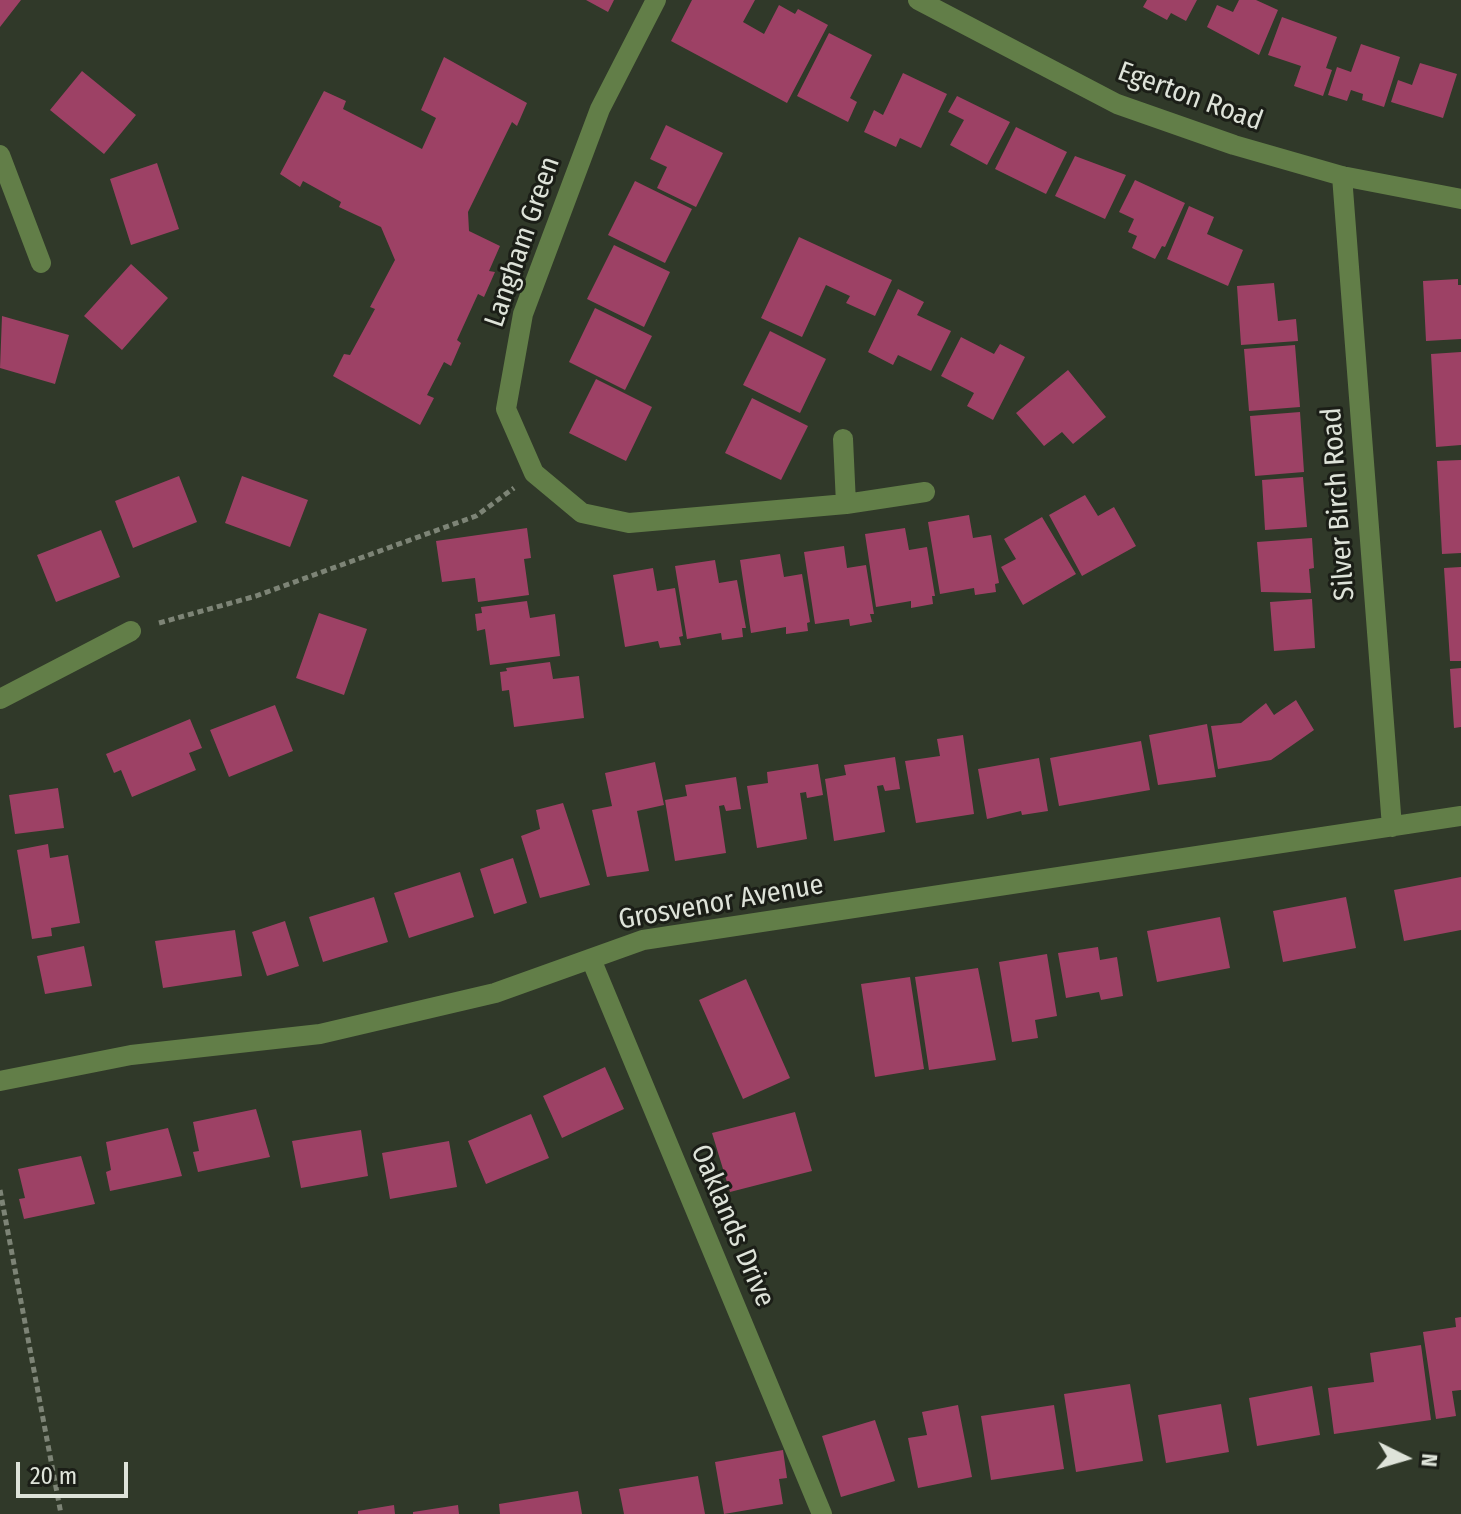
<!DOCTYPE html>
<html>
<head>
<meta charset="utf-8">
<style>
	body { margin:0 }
	#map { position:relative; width:1461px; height:1514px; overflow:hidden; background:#303929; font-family:"Fira Sans Condensed",sans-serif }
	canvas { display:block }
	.north { position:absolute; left:1365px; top:1418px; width:80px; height:80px; -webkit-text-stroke:6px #1b1e17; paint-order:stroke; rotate:95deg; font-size:22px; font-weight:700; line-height:32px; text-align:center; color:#dee3d9 }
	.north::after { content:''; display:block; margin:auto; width:28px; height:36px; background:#dee3d9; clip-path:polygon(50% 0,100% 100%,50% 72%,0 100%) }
	.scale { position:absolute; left:16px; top:1462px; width:112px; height:36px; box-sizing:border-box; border:4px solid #dee3d9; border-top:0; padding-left:10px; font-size:24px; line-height:28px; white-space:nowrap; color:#dee3d9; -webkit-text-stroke:6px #1b1e17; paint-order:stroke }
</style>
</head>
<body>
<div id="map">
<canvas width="1461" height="1514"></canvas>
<div class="north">N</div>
<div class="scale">20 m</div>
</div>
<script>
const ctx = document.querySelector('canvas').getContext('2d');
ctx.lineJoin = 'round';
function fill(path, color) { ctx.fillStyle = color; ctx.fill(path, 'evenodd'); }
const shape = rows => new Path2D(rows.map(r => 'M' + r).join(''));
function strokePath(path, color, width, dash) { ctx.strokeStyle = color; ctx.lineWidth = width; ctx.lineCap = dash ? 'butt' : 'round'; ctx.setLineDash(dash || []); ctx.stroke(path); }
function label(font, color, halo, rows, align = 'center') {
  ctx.font = font + ' "Fira Sans Condensed",sans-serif'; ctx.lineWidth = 6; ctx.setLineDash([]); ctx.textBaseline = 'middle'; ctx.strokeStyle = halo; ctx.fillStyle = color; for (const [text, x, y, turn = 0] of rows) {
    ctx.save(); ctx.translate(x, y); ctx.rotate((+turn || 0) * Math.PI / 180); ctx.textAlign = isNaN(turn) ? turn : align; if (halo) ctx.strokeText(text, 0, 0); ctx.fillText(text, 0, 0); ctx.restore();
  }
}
fill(shape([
	[0,0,21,0,0,27],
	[586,0,614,0,608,12],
	[692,0,755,0,743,22,764,34,779,5,795,14,798,9,828,25,787,103,671,41],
	[1147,0,1197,0,1186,21,1171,13,1167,20,1143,7],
	[1239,0,1256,0,1278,10,1259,55,1207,27,1217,5,1233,12],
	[1282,17,1337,37,1326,68,1332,70,1323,96,1294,86,1301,66,1268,55],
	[829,33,872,55,850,98,857,102,848,122,797,96],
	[1361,44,1400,57,1384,107,1362,100,1363,94,1351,90,1347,101,1328,95,1337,67,1351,72],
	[444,57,527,103,517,126,512,122,468,212,469,231,500,246,489,271,495,272,484,297,478,294,457,340,461,343,451,366,444,362,427,395,434,398,420,425,333,376,344,354,350,355,375,309,370,307,395,260,381,227,339,207,341,202,303,181,300,187,280,174,324,91,346,101,343,109,422,149,436,118,421,110],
	[1420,63,1457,74,1443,118,1391,102,1398,80,1412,85],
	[82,71,136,115,104,154,50,110],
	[903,73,947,94,921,148,900,138,896,147,864,132,874,110,883,115],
	[957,96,1010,122,987,165,950,145,964,120,948,112],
	[666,125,723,153,696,207,657,188,667,167,650,159],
	[1016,127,1067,152,1046,194,995,169],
	[1075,156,1126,175,1105,219,1055,196],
	[157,163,179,229,131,245,110,179],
	[1135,180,1185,203,1165,247,1162,246,1155,259,1132,248,1137,236,1128,232,1134,219,1119,212],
	[635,181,692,209,665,263,608,235],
	[1189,206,1214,217,1207,234,1243,250,1228,286,1167,259],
	[799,237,892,280,875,316,846,303,850,296,826,285,802,337,761,318],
	[614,245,670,272,644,327,587,299],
	[131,264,168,298,122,350,84,316],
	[1458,279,1458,285,1461,285,1461,339,1426,341,1423,281],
	[1274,283,1278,321,1296,319,1298,341,1241,345,1237,286],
	[898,289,924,302,917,315,951,331,931,371,898,355,893,365,868,352],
	[595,308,652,336,625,390,569,362],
	[2,316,69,335,55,384,0,368],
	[770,331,826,359,800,413,743,385],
	[961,337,994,354,1000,344,1025,357,993,420,967,406,974,393,941,376],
	[1295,345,1300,407,1249,411,1244,349],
	[1461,352,1461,445,1436,447,1431,354],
	[1068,370,1106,417,1073,444,1062,432,1044,446,1016,413],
	[596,379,652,407,626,461,569,433],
	[752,398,808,426,781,480,725,453],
	[1300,412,1304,472,1255,476,1250,416],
	[1461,460,1461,553,1442,554,1437,461],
	[179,476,197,522,133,548,115,501],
	[242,476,308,500,290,547,225,523],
	[1303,477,1307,527,1265,530,1262,480],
	[1085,495,1098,516,1114,507,1136,546,1082,576,1049,515],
	[969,515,973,538,991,535,999,583,995,584,996,592,975,595,974,588,940,594,928,522],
	[1042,517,1076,574,1023,605,1001,567,1016,559,1004,539],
	[527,528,531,558,524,559,529,595,478,602,475,578,442,582,436,541],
	[905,528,909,550,927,547,935,596,932,596,933,604,911,608,911,601,876,607,865,534],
	[101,530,120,577,56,602,37,555],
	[1312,538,1314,568,1309,569,1311,593,1261,592,1257,542],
	[844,546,847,568,866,565,874,614,870,614,872,622,850,626,849,619,815,624,804,552],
	[780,554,784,577,802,574,810,622,807,623,808,631,786,634,786,627,751,633,740,560],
	[715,560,719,583,737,580,746,628,742,628,743,637,722,640,721,633,687,639,675,566],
	[1461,567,1461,661,1450,661,1444,568],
	[653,568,657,591,675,588,683,636,679,637,681,645,660,648,658,641,625,647,613,575],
	[1312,599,1315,648,1274,651,1270,602],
	[527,601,530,618,555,614,560,656,490,665,485,629,477,631,475,614,482,613,481,607],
	[319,613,367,629,344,695,296,678],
	[550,662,553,679,579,676,584,718,514,727,509,690,502,691,500,672,507,671,506,668],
	[1461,668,1461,727,1454,728,1450,669],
	[1296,700,1314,730,1271,760,1218,769,1211,726,1241,723,1266,703,1274,715],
	[275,705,293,751,229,777,210,730],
	[190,719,202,748,189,753,196,770,132,797,121,770,114,773,106,754],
	[1207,724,1216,777,1158,785,1149,735],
	[963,735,974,814,916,823,905,761,940,756,937,739],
	[1141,741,1150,790,1059,806,1050,758],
	[895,757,900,789,885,791,883,785,877,786,885,832,834,841,825,779,846,775,844,765],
	[1039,758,1048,811,1022,815,1021,811,987,819,978,769],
	[655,762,664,805,637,811,649,871,607,877,592,810,612,806,605,773],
	[818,764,823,795,807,798,806,792,800,793,807,839,757,848,747,786,768,783,767,772],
	[736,777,741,809,726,811,724,805,719,806,726,853,675,861,665,800,687,796,685,785],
	[58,788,64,828,15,834,9,795],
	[563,803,590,885,540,898,521,836,540,829,536,810],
	[48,844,50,858,68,855,80,923,51,928,52,936,32,939,17,850],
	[513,858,527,903,494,914,480,869],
	[460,872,474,917,409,938,394,893],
	[1461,877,1461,930,1404,941,1394,890],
	[374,897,388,942,323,962,309,917],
	[1346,897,1356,948,1283,962,1273,911],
	[1220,917,1230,968,1157,982,1147,931],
	[285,921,299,966,267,976,252,932],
	[235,930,242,976,163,988,155,941],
	[84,946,92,986,45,994,37,956],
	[1098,947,1100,960,1117,957,1123,996,1101,1000,1099,992,1066,998,1058,953],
	[1047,954,1057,1016,1035,1020,1038,1038,1012,1042,999,962],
	[978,968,996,1060,929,1070,915,977],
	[910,977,924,1069,875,1077,861,984],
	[746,979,790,1078,743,1099,699,1000],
	[605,1067,624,1109,562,1138,543,1096],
	[256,1109,270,1157,198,1172,193,1152,199,1151,193,1122],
	[795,1112,812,1171,730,1192,712,1133],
	[531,1114,549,1158,486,1184,468,1141],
	[168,1128,182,1176,110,1191,106,1172,111,1170,106,1142],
	[361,1130,368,1176,301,1188,292,1141],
	[449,1141,457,1187,390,1199,382,1153],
	[81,1156,95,1204,24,1219,19,1199,25,1198,18,1169],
	[1461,1317,1461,1390,1452,1391,1456,1416,1436,1419,1423,1332,1456,1327,1455,1318],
	[1421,1345,1431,1420,1334,1434,1328,1388,1374,1382,1370,1353],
	[1130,1384,1143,1461,1076,1472,1064,1394],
	[1312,1386,1320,1435,1257,1446,1249,1398],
	[1221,1404,1229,1452,1166,1463,1158,1415],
	[958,1405,972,1477,918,1488,908,1438,927,1435,922,1412],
	[1054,1405,1064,1469,991,1480,981,1416],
	[875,1420,895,1481,841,1497,822,1436],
	[783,1450,787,1478,779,1479,783,1504,724,1514,715,1462],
	[698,1476,705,1514,624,1514,619,1489],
	[578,1491,582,1514,500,1514,499,1504],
	[394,1505,395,1514,358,1514,358,1511],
	[458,1505,459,1514,413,1514,413,1512]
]), '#9d4165');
strokePath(shape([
	[159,623,256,596,476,516,514,488],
	[0,1190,61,1514]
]), '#7d8476', 5, [6, 4]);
strokePath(shape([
	[656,0,600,109,523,314,506,409,534,473,582,513,629,523,846,504,925,492],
	[918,0,1117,104,1234,145,1342,176,1461,199],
	[0,155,41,263],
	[1342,176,1392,827],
	[843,439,846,504],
	[0,699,131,631],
	[591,959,822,1514],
	[0,1081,131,1055,320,1034,495,993,643,940,1461,816]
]), '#627e48', 20);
label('28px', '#dee3d9', '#1b1e17', [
	["Egerton Road",1190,97,20],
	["Langham Green",523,242,-71],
	["Silver Birch Road",1339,504,-94],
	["Grosvenor Avenue",721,903,-10],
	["Oaklands Drive",732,1226,67]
]);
</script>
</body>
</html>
